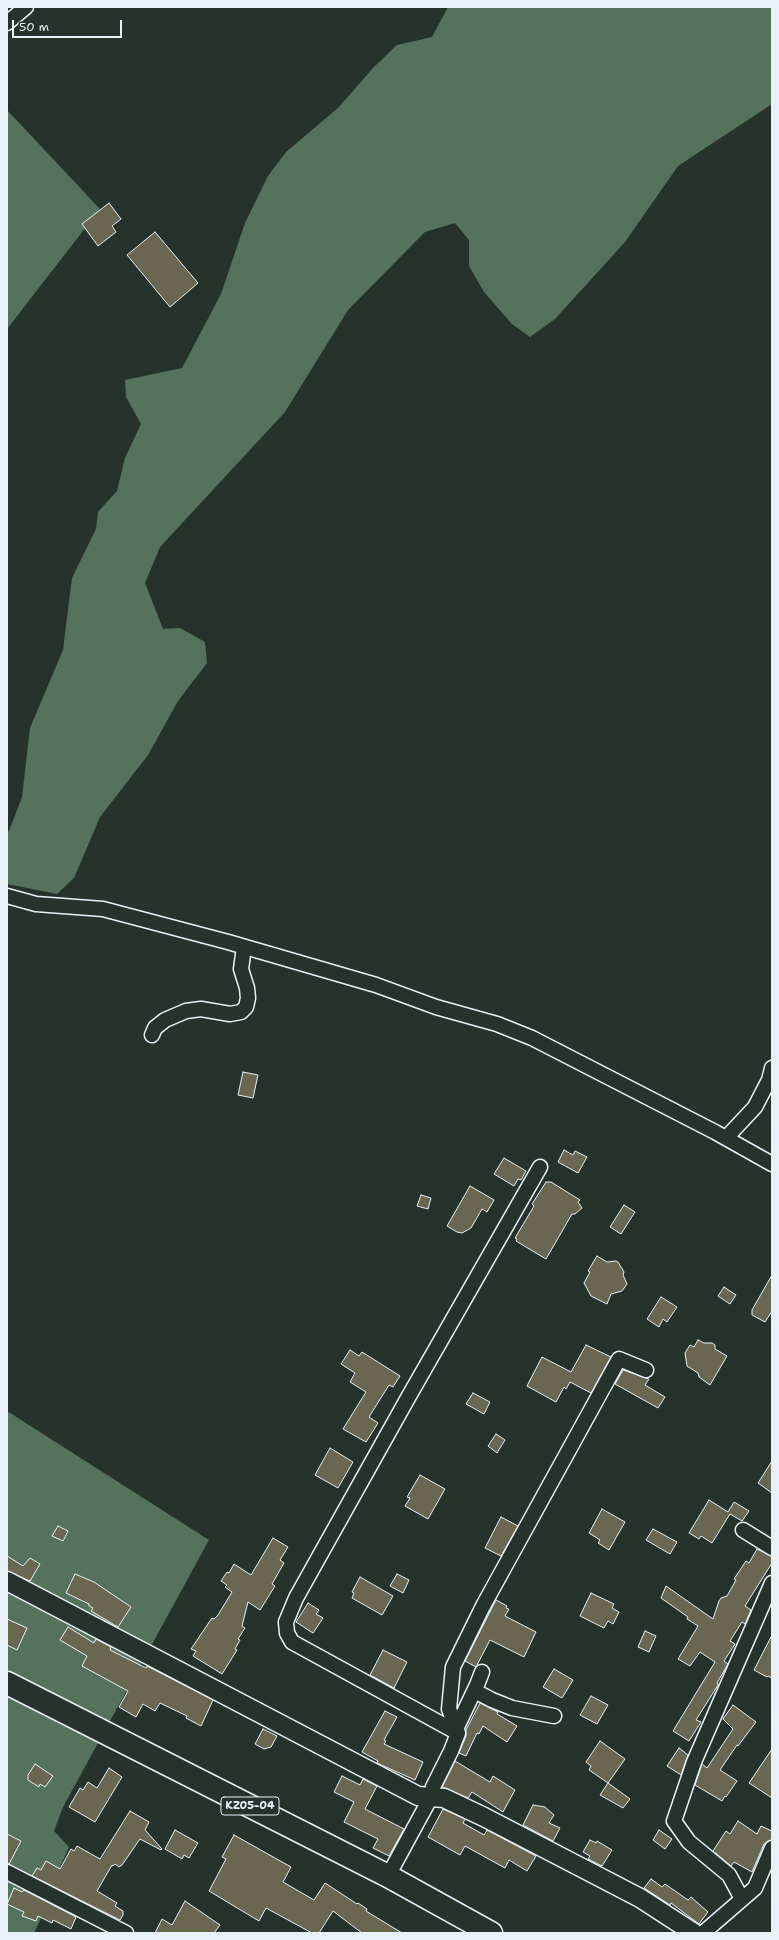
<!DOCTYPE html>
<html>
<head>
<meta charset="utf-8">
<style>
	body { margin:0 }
	#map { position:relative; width:779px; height:1940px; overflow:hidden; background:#26332d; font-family:"Shantell Sans",sans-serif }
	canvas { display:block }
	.frame { position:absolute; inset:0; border:8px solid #e8f1f8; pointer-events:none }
	.scale { position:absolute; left:12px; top:20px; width:110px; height:18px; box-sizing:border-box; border:2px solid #e8f1f8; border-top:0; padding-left:5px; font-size:12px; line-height:14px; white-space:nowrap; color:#e8f1f8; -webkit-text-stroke:3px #26332d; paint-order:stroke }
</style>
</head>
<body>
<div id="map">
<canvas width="779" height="1940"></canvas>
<div class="frame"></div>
<div class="scale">50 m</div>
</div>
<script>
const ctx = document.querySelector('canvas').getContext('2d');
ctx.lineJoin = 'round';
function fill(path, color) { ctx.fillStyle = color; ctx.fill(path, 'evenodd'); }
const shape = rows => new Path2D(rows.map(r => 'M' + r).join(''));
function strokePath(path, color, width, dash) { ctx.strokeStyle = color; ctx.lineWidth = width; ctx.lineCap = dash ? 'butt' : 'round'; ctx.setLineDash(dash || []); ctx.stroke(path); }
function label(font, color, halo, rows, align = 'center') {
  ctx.font = font + ' "Shantell Sans",sans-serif'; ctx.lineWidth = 3; ctx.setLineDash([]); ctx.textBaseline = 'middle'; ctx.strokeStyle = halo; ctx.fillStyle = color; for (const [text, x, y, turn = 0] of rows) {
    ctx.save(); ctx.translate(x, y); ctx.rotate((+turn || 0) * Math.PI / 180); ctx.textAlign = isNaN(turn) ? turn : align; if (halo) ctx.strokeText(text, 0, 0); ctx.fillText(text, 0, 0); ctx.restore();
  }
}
fill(shape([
	[448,7,772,7,772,104,678,166,625,242,555,319,530,337,512,324,484,292,469,266,469,240,455,223,425,232,348,310,285,412,160,547,145,583,163,629,180,628,205,642,207,663,178,701,148,755,100,817,74,878,57,894,7,884,7,832,9,831,22,797,30,728,63,650,72,578,96,529,98,512,117,491,125,458,141,424,126,397,125,380,182,368,221,294,245,223,268,176,286,152,338,108,374,67,397,45,432,37],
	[7,110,100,209,7,329],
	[7,1411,209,1540,63,1807,54,1831,69,1847,55,1878,56,1886,34,1933,7,1933]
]), '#55735c');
const building = shape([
	[109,203,121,219,112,226,116,232,98,246,82,224,109,203],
	[155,232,198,283,170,307,127,255,155,232],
	[243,1072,258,1075,253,1098,238,1095,243,1072],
	[564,1150,573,1155,575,1151,587,1157,578,1173,558,1162,564,1150],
	[504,1158,526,1171,521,1180,518,1179,514,1186,494,1174,504,1158],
	[546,1182,551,1182,580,1200,578,1202,582,1208,575,1214,572,1214,546,1259,516,1241,517,1239,515,1238,534,1206,532,1204,546,1182],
	[470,1186,494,1200,487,1212,482,1209,471,1228,462,1233,457,1232,447,1226,470,1186],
	[421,1195,431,1198,428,1209,417,1206,421,1195],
	[624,1205,635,1212,621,1234,610,1227,624,1205],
	[597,1256,607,1262,616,1261,618,1262,624,1272,623,1275,627,1284,622,1291,611,1294,607,1304,591,1296,584,1283,590,1272,588,1271,597,1256],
	[772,1275,772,1311,765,1322,752,1315,752,1310,772,1275],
	[724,1287,736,1295,730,1304,718,1296,724,1287],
	[661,1297,677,1307,667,1322,663,1319,659,1327,647,1319,661,1297],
	[698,1340,704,1343,712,1343,715,1345,715,1349,727,1356,710,1385,699,1377,698,1373,687,1366,685,1353,690,1345,694,1347,698,1340],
	[586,1345,611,1357,591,1393,570,1382,566,1389,564,1387,556,1402,527,1386,542,1357,571,1372,586,1345],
	[350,1350,359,1356,362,1352,400,1376,393,1387,389,1385,369,1417,378,1423,366,1442,343,1429,366,1392,350,1382,355,1373,341,1364,350,1350],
	[623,1370,649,1379,645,1385,665,1397,658,1408,615,1384,623,1370],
	[473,1393,490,1402,484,1414,466,1404,473,1393],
	[496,1434,505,1440,497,1453,488,1446,496,1434],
	[330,1448,353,1462,338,1488,315,1475,330,1448],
	[772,1461,772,1493,758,1483,772,1461],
	[420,1475,445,1489,428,1519,405,1506,410,1498,407,1497,420,1475],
	[709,1500,728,1512,734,1502,749,1511,742,1521,730,1514,712,1543,701,1536,699,1539,689,1533,709,1500],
	[602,1509,625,1522,609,1550,598,1543,600,1540,589,1533,602,1509],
	[501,1517,518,1526,501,1556,485,1548,501,1517],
	[58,1526,68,1531,63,1541,52,1536,58,1526],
	[653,1529,677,1542,670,1554,646,1540,653,1529],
	[273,1538,288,1547,280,1560,284,1563,272,1584,275,1586,260,1610,248,1602,242,1626,245,1628,238,1639,240,1640,235,1649,237,1650,222,1674,193,1656,196,1651,191,1649,212,1618,214,1619,218,1615,232,1592,225,1587,227,1585,221,1581,227,1572,229,1573,234,1564,251,1575,273,1538],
	[757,1549,772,1556,772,1563,745,1606,751,1610,745,1624,742,1622,730,1641,735,1644,724,1661,728,1664,717,1683,718,1685,696,1720,701,1722,689,1741,673,1731,715,1662,700,1652,690,1666,678,1659,698,1626,687,1619,688,1617,661,1598,666,1586,713,1619,719,1601,721,1598,727,1596,736,1580,734,1579,746,1561,749,1563,757,1549],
	[7,1556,23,1566,30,1558,40,1564,30,1581,7,1571,7,1556],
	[75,1574,94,1582,131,1607,118,1627,91,1611,93,1608,89,1606,89,1604,66,1593,75,1574],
	[397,1574,409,1580,403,1593,390,1586,397,1574],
	[360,1577,393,1596,382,1615,352,1598,354,1593,352,1592,360,1577],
	[591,1593,614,1604,612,1608,619,1612,613,1624,608,1621,604,1628,580,1616,591,1593],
	[496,1600,507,1606,506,1608,509,1609,505,1616,536,1632,524,1657,490,1640,476,1667,465,1661,496,1600],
	[308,1603,319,1610,316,1614,323,1618,313,1633,296,1622,308,1603],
	[7,1619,27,1628,17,1650,7,1645,7,1619],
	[68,1627,94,1643,96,1639,111,1647,110,1650,146,1668,147,1666,213,1700,201,1726,186,1718,187,1716,160,1703,155,1711,143,1704,136,1717,119,1707,128,1691,82,1666,87,1656,60,1640,68,1627],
	[645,1631,656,1636,649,1652,638,1647,645,1631],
	[772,1635,772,1678,768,1676,767,1677,754,1670,772,1635],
	[383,1650,407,1662,394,1688,370,1675,383,1650],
	[554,1669,573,1680,562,1698,543,1687,554,1669],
	[591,1696,608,1705,597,1724,580,1715,591,1696],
	[480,1703,498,1712,497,1714,517,1726,507,1742,483,1726,479,1734,477,1733,466,1756,459,1753,466,1736,466,1730,480,1703],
	[733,1705,756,1722,738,1746,737,1745,720,1770,737,1781,726,1797,725,1796,722,1801,695,1785,702,1764,707,1768,733,1729,723,1719,733,1705],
	[385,1711,397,1717,384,1740,386,1741,384,1744,423,1762,415,1780,377,1763,378,1761,362,1752,385,1711],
	[263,1729,277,1736,271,1747,264,1749,255,1744,263,1729],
	[600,1741,625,1759,608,1783,589,1770,591,1766,586,1762,600,1741],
	[679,1748,688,1755,681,1775,667,1766,679,1748],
	[772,1749,772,1798,749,1783,772,1749],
	[455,1761,490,1782,493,1776,515,1790,503,1812,472,1792,468,1798,442,1787,455,1761],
	[35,1764,53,1776,45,1787,40,1784,39,1787,28,1780,28,1775,35,1764],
	[109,1768,122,1777,95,1822,69,1807,80,1788,83,1790,88,1782,97,1788,109,1768],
	[342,1776,360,1785,363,1779,377,1786,365,1809,404,1829,389,1856,373,1848,378,1839,344,1822,354,1802,334,1792,342,1776],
	[608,1783,630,1799,623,1808,600,1795,608,1783],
	[533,1805,545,1807,554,1815,549,1823,560,1828,553,1841,523,1825,533,1805],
	[443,1809,465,1819,463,1823,484,1835,487,1830,536,1856,527,1871,509,1860,505,1868,465,1846,460,1855,428,1837,443,1809],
	[130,1811,149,1822,145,1830,162,1849,161,1850,140,1839,122,1865,119,1867,115,1864,113,1866,112,1865,97,1891,117,1903,115,1906,123,1911,123,1915,120,1920,32,1876,37,1868,41,1870,46,1861,60,1869,71,1849,74,1851,77,1846,100,1859,130,1811],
	[738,1821,757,1834,761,1826,772,1831,772,1840,764,1844,752,1872,734,1862,731,1866,713,1851,726,1831,730,1834,738,1821],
	[175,1830,198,1843,189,1858,184,1855,182,1859,165,1849,175,1830],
	[659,1830,672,1839,665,1849,653,1840,659,1830],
	[7,1834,21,1841,9,1864,7,1864,7,1834],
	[234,1835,291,1867,283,1882,314,1900,325,1883,357,1904,358,1903,367,1909,366,1911,402,1933,362,1933,333,1911,319,1933,312,1933,266,1908,259,1921,209,1891,226,1859,222,1857,234,1835],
	[590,1840,596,1843,597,1841,612,1850,602,1866,588,1859,590,1856,583,1852,590,1840],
	[651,1879,662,1887,665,1884,688,1900,691,1897,708,1912,699,1924,671,1903,670,1905,644,1888,651,1879],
	[14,1888,22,1892,24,1890,76,1917,71,1929,53,1920,52,1923,38,1916,36,1921,22,1916,24,1912,7,1904,14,1888],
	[185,1901,220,1925,214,1933,155,1933,162,1919,172,1925,185,1901]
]);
fill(building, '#696652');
strokePath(building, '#e8f1f8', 1);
const minor = shape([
	[7,23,26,7],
	[7,896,36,904,103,909,228,942,376,985,436,1007,497,1024,532,1038,715,1132,772,1164],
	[152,1035,155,1028,165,1020,186,1011,201,1009,230,1014,241,1012,246,1007,248,998,247,988,241,969,244,947],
	[726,1138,755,1107,769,1080,772,1068],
	[743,1530,772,1548],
	[475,1691,492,1700,512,1708,554,1716],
	[456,1729,477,1685,482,1672],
	[458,1733,292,1642,287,1633,286,1622,296,1598,409,1396,540,1167],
	[7,1872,126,1933],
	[388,1876,431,1797,433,1787,451,1751,458,1733,449,1709,453,1667,483,1606,619,1359,646,1370],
	[742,1899,729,1875,689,1842,674,1821,694,1762,772,1583],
	[703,1933,755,1888,772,1848]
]);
const tertiary = shape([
	[7,1581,418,1796,444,1798,484,1817,640,1898,694,1933]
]);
const primary = shape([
	[7,1683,388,1876,491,1933]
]);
strokePath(minor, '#e8f1f8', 17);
strokePath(tertiary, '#e8f1f8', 21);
strokePath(primary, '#e8f1f8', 25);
strokePath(minor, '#26332d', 14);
strokePath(tertiary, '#26332d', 18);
strokePath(primary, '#26332d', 22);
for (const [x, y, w] of [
	[250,1806,58]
]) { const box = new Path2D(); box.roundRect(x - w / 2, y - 9, w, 18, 3); ctx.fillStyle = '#26332d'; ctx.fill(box); strokePath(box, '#e8f1f8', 1); }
label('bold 11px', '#e8f1f8', null, [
	["KZ05-04",250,1806]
]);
</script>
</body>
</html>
